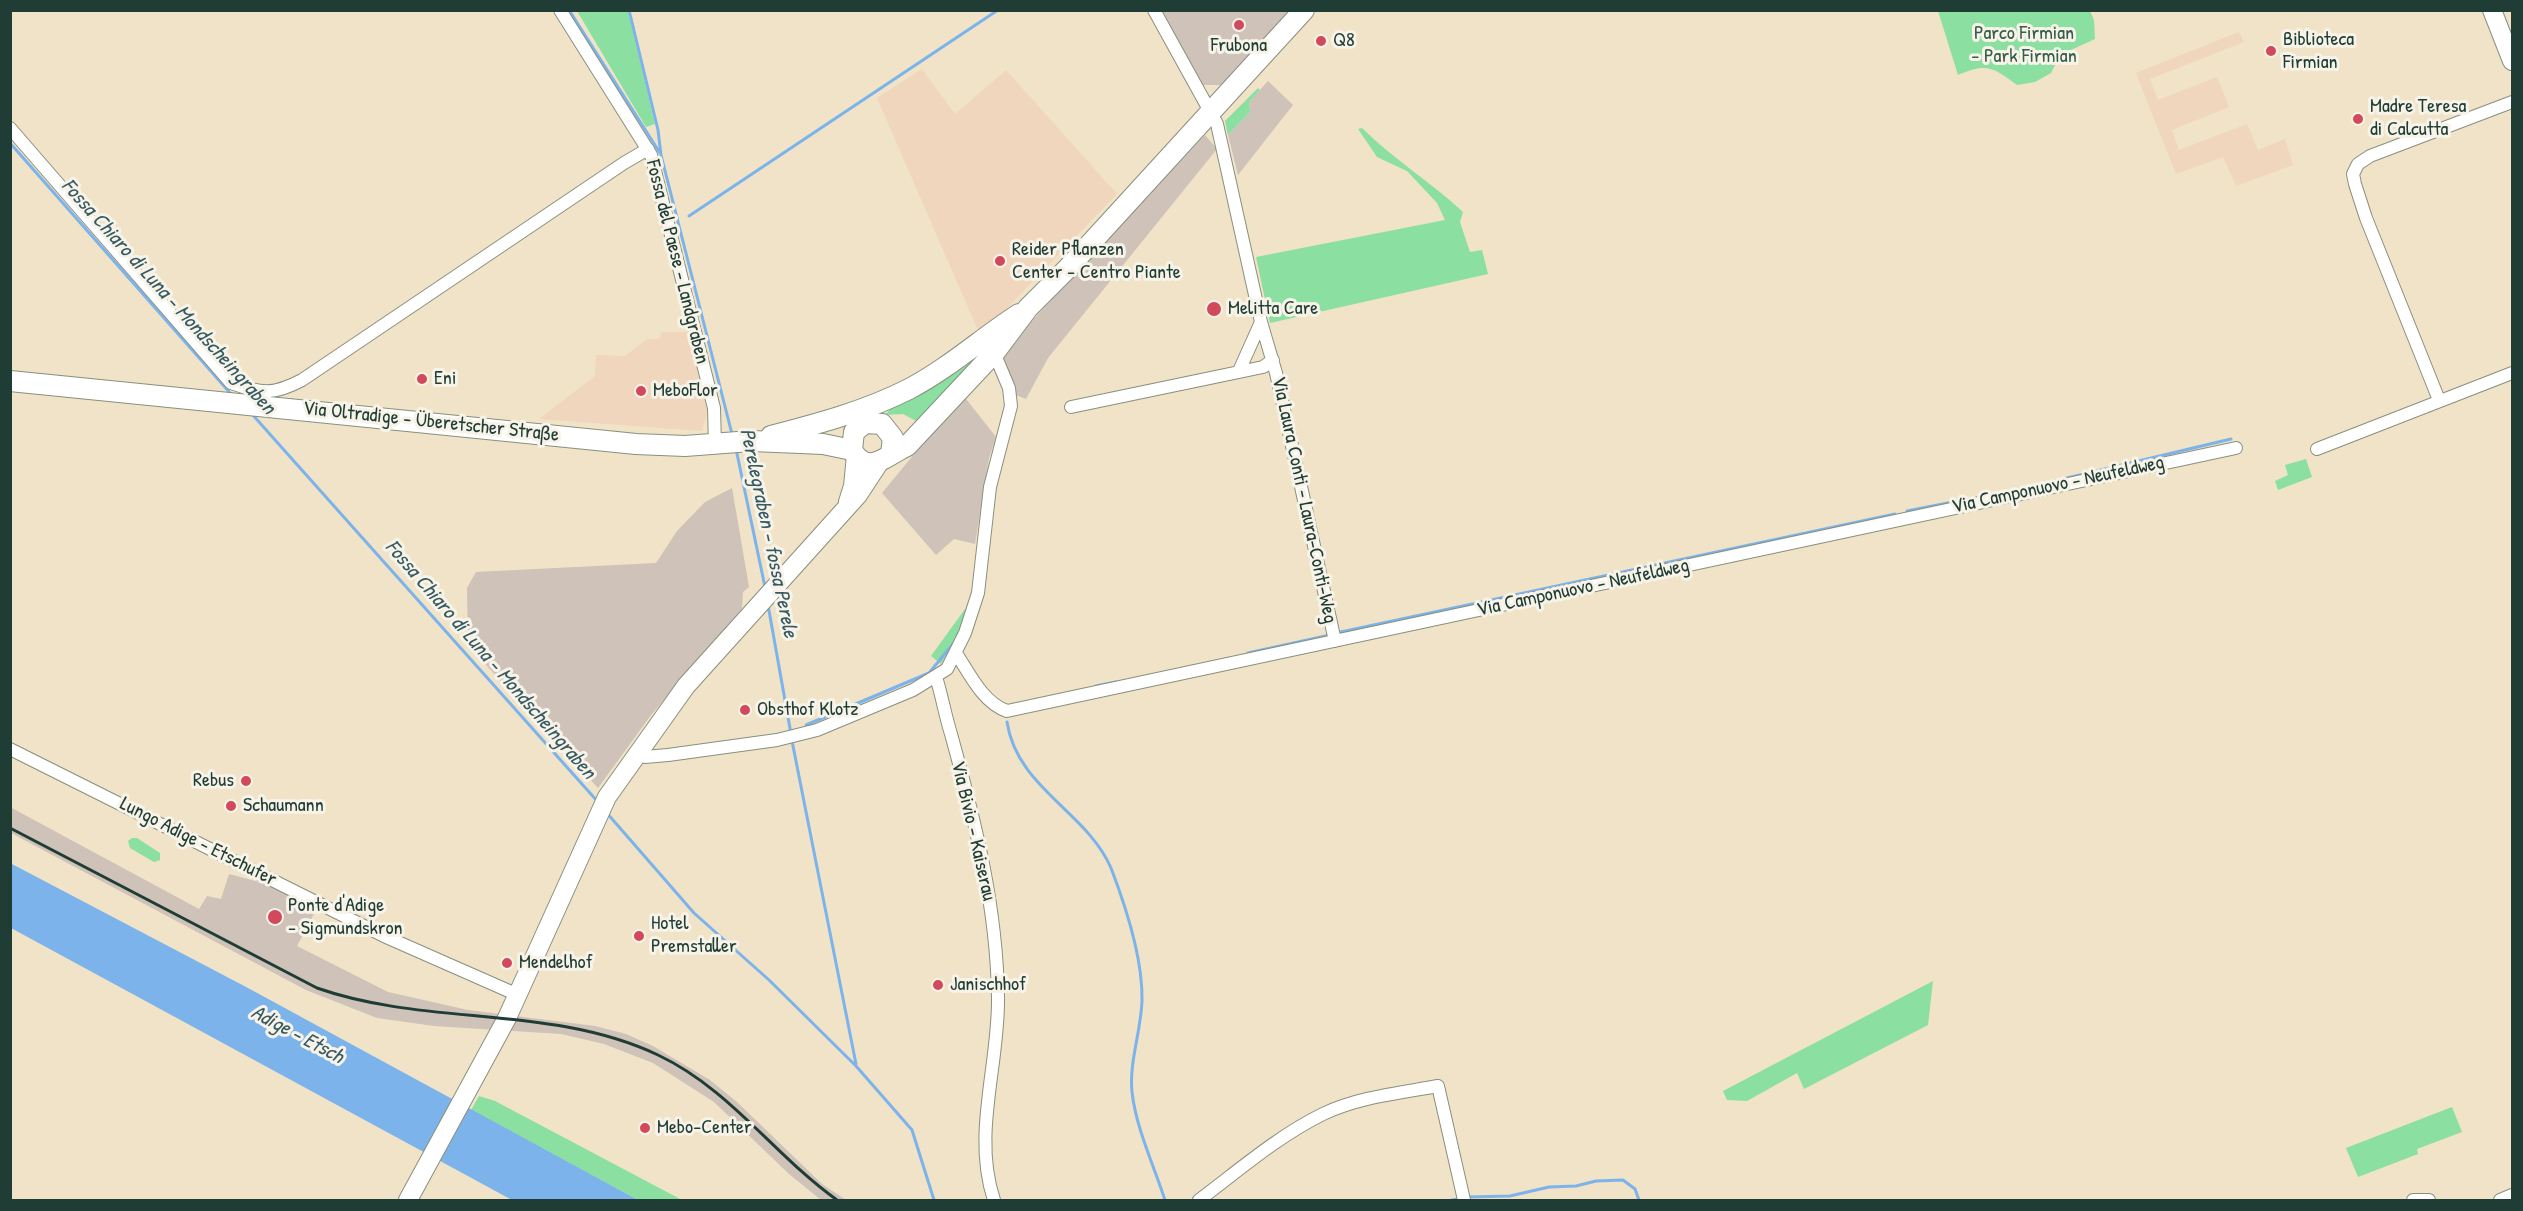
<!DOCTYPE html>
<meta charset="utf-8">
<style>
body{margin:0}
#map{position:relative;width:2523px;height:1211px;overflow:hidden;background:#f0e3c7;font-family:"Patrick Hand",sans-serif}
canvas{display:block}
.frame{position:absolute;inset:0;border:12px solid #1f3d34;pointer-events:none}
</style>
<div id="map">
<canvas width="2523" height="1211"></canvas>
<div class="frame"></div>
</div>
<script>
const c = document.querySelector('canvas').getContext('2d');
c.lineJoin = 'round';
function paint(path, color) { c.fillStyle = color; c.fill(path, 'evenodd'); }
function stroke(path, color, width, dash) { c.strokeStyle = color; c.lineWidth = width; c.lineCap = dash ? 'butt' : 'round'; c.setLineDash(dash || []); c.stroke(path); }
function drawText(font, color, halo, rows, align = 'center') {
  c.font = font + ' "Patrick Hand",sans-serif'; c.lineWidth = 6; c.setLineDash([]); c.textBaseline = 'middle'; c.strokeStyle = halo; c.fillStyle = color; for (const [text, x, y, turn = 0] of rows) {
    c.save(); c.translate(x, y); c.rotate((+turn || 0) * Math.PI / 180); c.textAlign = isNaN(turn) ? turn : align; if (halo) c.strokeText(text, 0, 0); c.fillText(text, 0, 0); c.restore();
  }
}
const built = new Path2D(`
 M2239 32 2244 42 2150 79 2158 100 2217 77 2229 107 2172 130 2179 150 2247 124 2258 150 2285 139 2293 165 2236 186 2223 157 2176 174 2136 73Z
 M922 69 955 114 1006 70 1117 194 982 334 977 328 877 98Z
 M662 332H691L709 405 702 431 539 419 595 376 596 355 625 356 647 339H659Z`);
const industrial = new Path2D(`
 M1160 11H1290L1221 85H1202Z
 M1268 81 1293 105 1238 175 1228 135 1250 112 1249 102Z
 M1205 135 1217 149 1048 358 1026 399 1016 395 1002 362V353Z
 M963 395 996 437 989 458 975 544 954 539 936 555 882 493Z
 M732 488 749 587 743 592 742 609 651 715 598 788 468 645 467 588 476 572 656 563 677 531 705 502Z
 M10 807 199 909 207 896 221 899 229 874 274 886 316 910 297 946 388 992 468 1010 595 1026 626 1034 653 1046 710 1080 737 1102 822 1184 846 1200H821L789 1174 714 1102 653 1063 604 1044 561 1034 434 1026 377 1018 306 990 11 833Z`);
const green = new Path2D(`
 M577 11H628L655 124 646 127Z
 M1938 11H2090L2094 20 2095 39 2060 55 2051 73 2035 82 2017 85C1994 68 1987 62 1958 75Z
 M1258 88 1260 90 1249 102 1250 112 1228 135 1225 121Z
 M1362 128C1393 159 1431 182 1463 212L1460 222 1470 252 1482 250 1488 274 1270 323 1256 257 1445 220 1437 203 1407 171 1377 157 1358 129Z
 M968 361 972 365 918 422 903 414 885 415 891 408Z
 M2306 459 2312 477 2278 490 2275 481 2288 475 2285 465Z
 M965 609 970 614 941 664 931 656Z
 M132 838H137L160 853V860L154 862 130 848 128 841Z
 M1933 981 1928 1025 1804 1089 1797 1073 1747 1101 1727 1100 1723 1091Z
 M479 1096 495 1101 682 1200H638L471 1110Z
 M2452 1107 2462 1132 2417 1149 2418 1154 2358 1177 2346 1148Z`);
const water = new Path2D(`
 M10 863 248 988 638 1200H512L11 928Z`);
const stream = new Path2D(`
 M569 10 660 153
 M629 10 658 130 661 155 732 434
 M10 143 231 394
 M689 216 998 10
 M251 413 598 802
 M736 449 765 587
 M2063 479 2231 439
 M1907 511 1963 500
 M768 605 791 734
 M1336 633 1895 514
 M1248 653 1330 635
 M1096 686 1116 682
 M1007 722C1017 788 1087 812 1111 868 1126 907 1143 960 1142 1001 1141 1031 1129 1062 1132 1092 1136 1128 1154 1166 1165 1200
 M806 725 929 673 953 644
 M792 741 856 1064
 M606 812 694 913 769 980 856 1066 912 1130 934 1200
 M1468 1197 1510 1196 1549 1187 1576 1186 1596 1181 1623 1180 1635 1189 1639 1200
 M1452 1200 1458 1199`);
const minor = new Path2D(`
 M560 10 651 155 714 408 715 445
 M1154 10 1217 124 1261 322 1276 373 1335 641
 M10 128 231 383C262 394 274 395 302 380L624 163 648 149
 M1239 371 1261 322
 M2439 400 2366 218 2355 184 2353 174 2358 164 2370 156 2512 102
 M1071 407 1263 367 1273 360
 M2317 449 2512 373
 M956 653C969 673 983 703 1007 711L2236 448
 M936 677C942 696 945 715 951 734 975 821 997 907 998 998 999 1065 972 1135 994 1200
 M10 749 384 936 518 995
 M637 753 645 757 668 755 777 740 817 730 913 690 947 669 965 633 978 593 990 487 1011 406 1009 388 998 362
 M1199 1200C1238 1171 1278 1136 1323 1114 1358 1097 1400 1093 1438 1086L1464 1200
 M2413 1200H2429
 M2500 1200 2512 1195`);
const secondary = new Path2D(`
 M2492 10 2512 61
 M848 502 853 486 856 456
 M408 1200 507 1018 607 797 686 686 858 495 879 463`);
const primary = new Path2D(`
 M10 381 636 444 685 446 751 441 801 443 823 444 852 450
 M771 436C817 424 866 411 909 389 949 368 982 338 1019 314
 M891 453 893 438 882 424 865 423 854 432 852 450C868 478 888 454 907 446L995 352 1028 308 1068 268 1304 10`);
const rail = new Path2D(`
 M10 828 317 988C428 1027 550 1004 658 1055 730 1089 774 1155 837 1200`);
const markers = [
 [1239,25,6,"#d1495b"],
 [1321,41,6,"#d1495b"],
 [2271,51,6,"#d1495b"],
 [2358,119,6,"#d1495b"],
 [1000,261,6,"#d1495b"],
 [1214,309,8,"#d1495b"],
 [422,379,6,"#d1495b"],
 [641,391,6,"#d1495b"],
 [745,710,6,"#d1495b"],
 [246,781,6,"#d1495b"],
 [231,806,6,"#d1495b"],
 [275,917,8,"#d1495b"],
 [639,936,6,"#d1495b"],
 [507,963,6,"#d1495b"],
 [938,985,6,"#d1495b"],
 [645,1128,6,"#d1495b"]
];
const parkNames = [
 ["Parco Firmian",2024,34],
 ["- Park Firmian",2024,57]
];
const poiNames = [
 ["Biblioteca",2283,40],
 ["Firmian",2283,63],
 ["Q8",1333,41],
 ["Frubona",1239,46,"center"],
 ["Madre Teresa",2370,107],
 ["di Calcutta",2370,130],
 ["Reider Pflanzen",1012,250],
 ["Center - Centro Piante",1012,273],
 ["Melitta Care",1228,309],
 ["Eni",434,379],
 ["MeboFlor",653,391],
 ["Obsthof Klotz",757,710],
 ["Rebus",234,781,"right"],
 ["Schaumann",243,806],
 ["Ponte d'Adige",288,906],
 ["- Sigmundskron",288,929],
 ["Hotel",651,924],
 ["Premstaller",651,947],
 ["Mendelhof",519,963],
 ["Janischhof",950,985],
 ["Mebo-Center",657,1128]
];
const streetNames = [
 ["Fossa del Paese - Landgraben",677,262,76],
 ["Via Oltradige - Überetscher Straße",431,422,6],
 ["Via Camponuovo - Neufeldweg",2058,485,-12],
 ["Via Laura Conti - Laura-Conti-Weg",1304,500,78],
 ["Via Camponuovo - Neufeldweg",1583,588,-12],
 ["Via Bivio - Kaiserau",973,831,77],
 ["Lungo Adige - Etschufer",198,842,27]
];
const waterNames = [
 ["Fossa Chiaro di Luna - Mondscheingraben",168,297,48],
 ["Perelegraben - fossa Perele",768,533,78],
 ["Fossa Chiaro di Luna - Mondscheingraben",490,660,49],
 ["Adige - Etsch",297,1035,28]
];
paint(built, '#f0d6bc');
paint(industrial, '#cec2b9');
paint(green, '#8bdfa1');
paint(water, '#7cb3eb');
stroke(stream, '#7cb3eb', 3);
stroke(minor, '#88907e', 14);
stroke(secondary, '#88907e', 20);
stroke(primary, '#88907e', 22);
stroke(minor, '#fff', 12);
stroke(secondary, '#fff', 18);
stroke(primary, '#fff', 20);
stroke(rail, '#1f3d34', 3);
for (const [x, y, r, color] of markers) { const dot = new Path2D(); dot.arc(x, y, r, 0, 2 * Math.PI); c.fillStyle = color; c.fill(dot); stroke(dot, '#f7f3e8', 2); }
drawText('20px', '#355d4a', '#f7f3e8', parkNames);
drawText('20px', '#1f3d34', '#f7f3e8', poiNames, 'left');
drawText('20px', '#1f3d34', '#f7f3e8', streetNames);
drawText('italic 21px', '#365a62', '#f7f3e8', waterNames);
</script>
